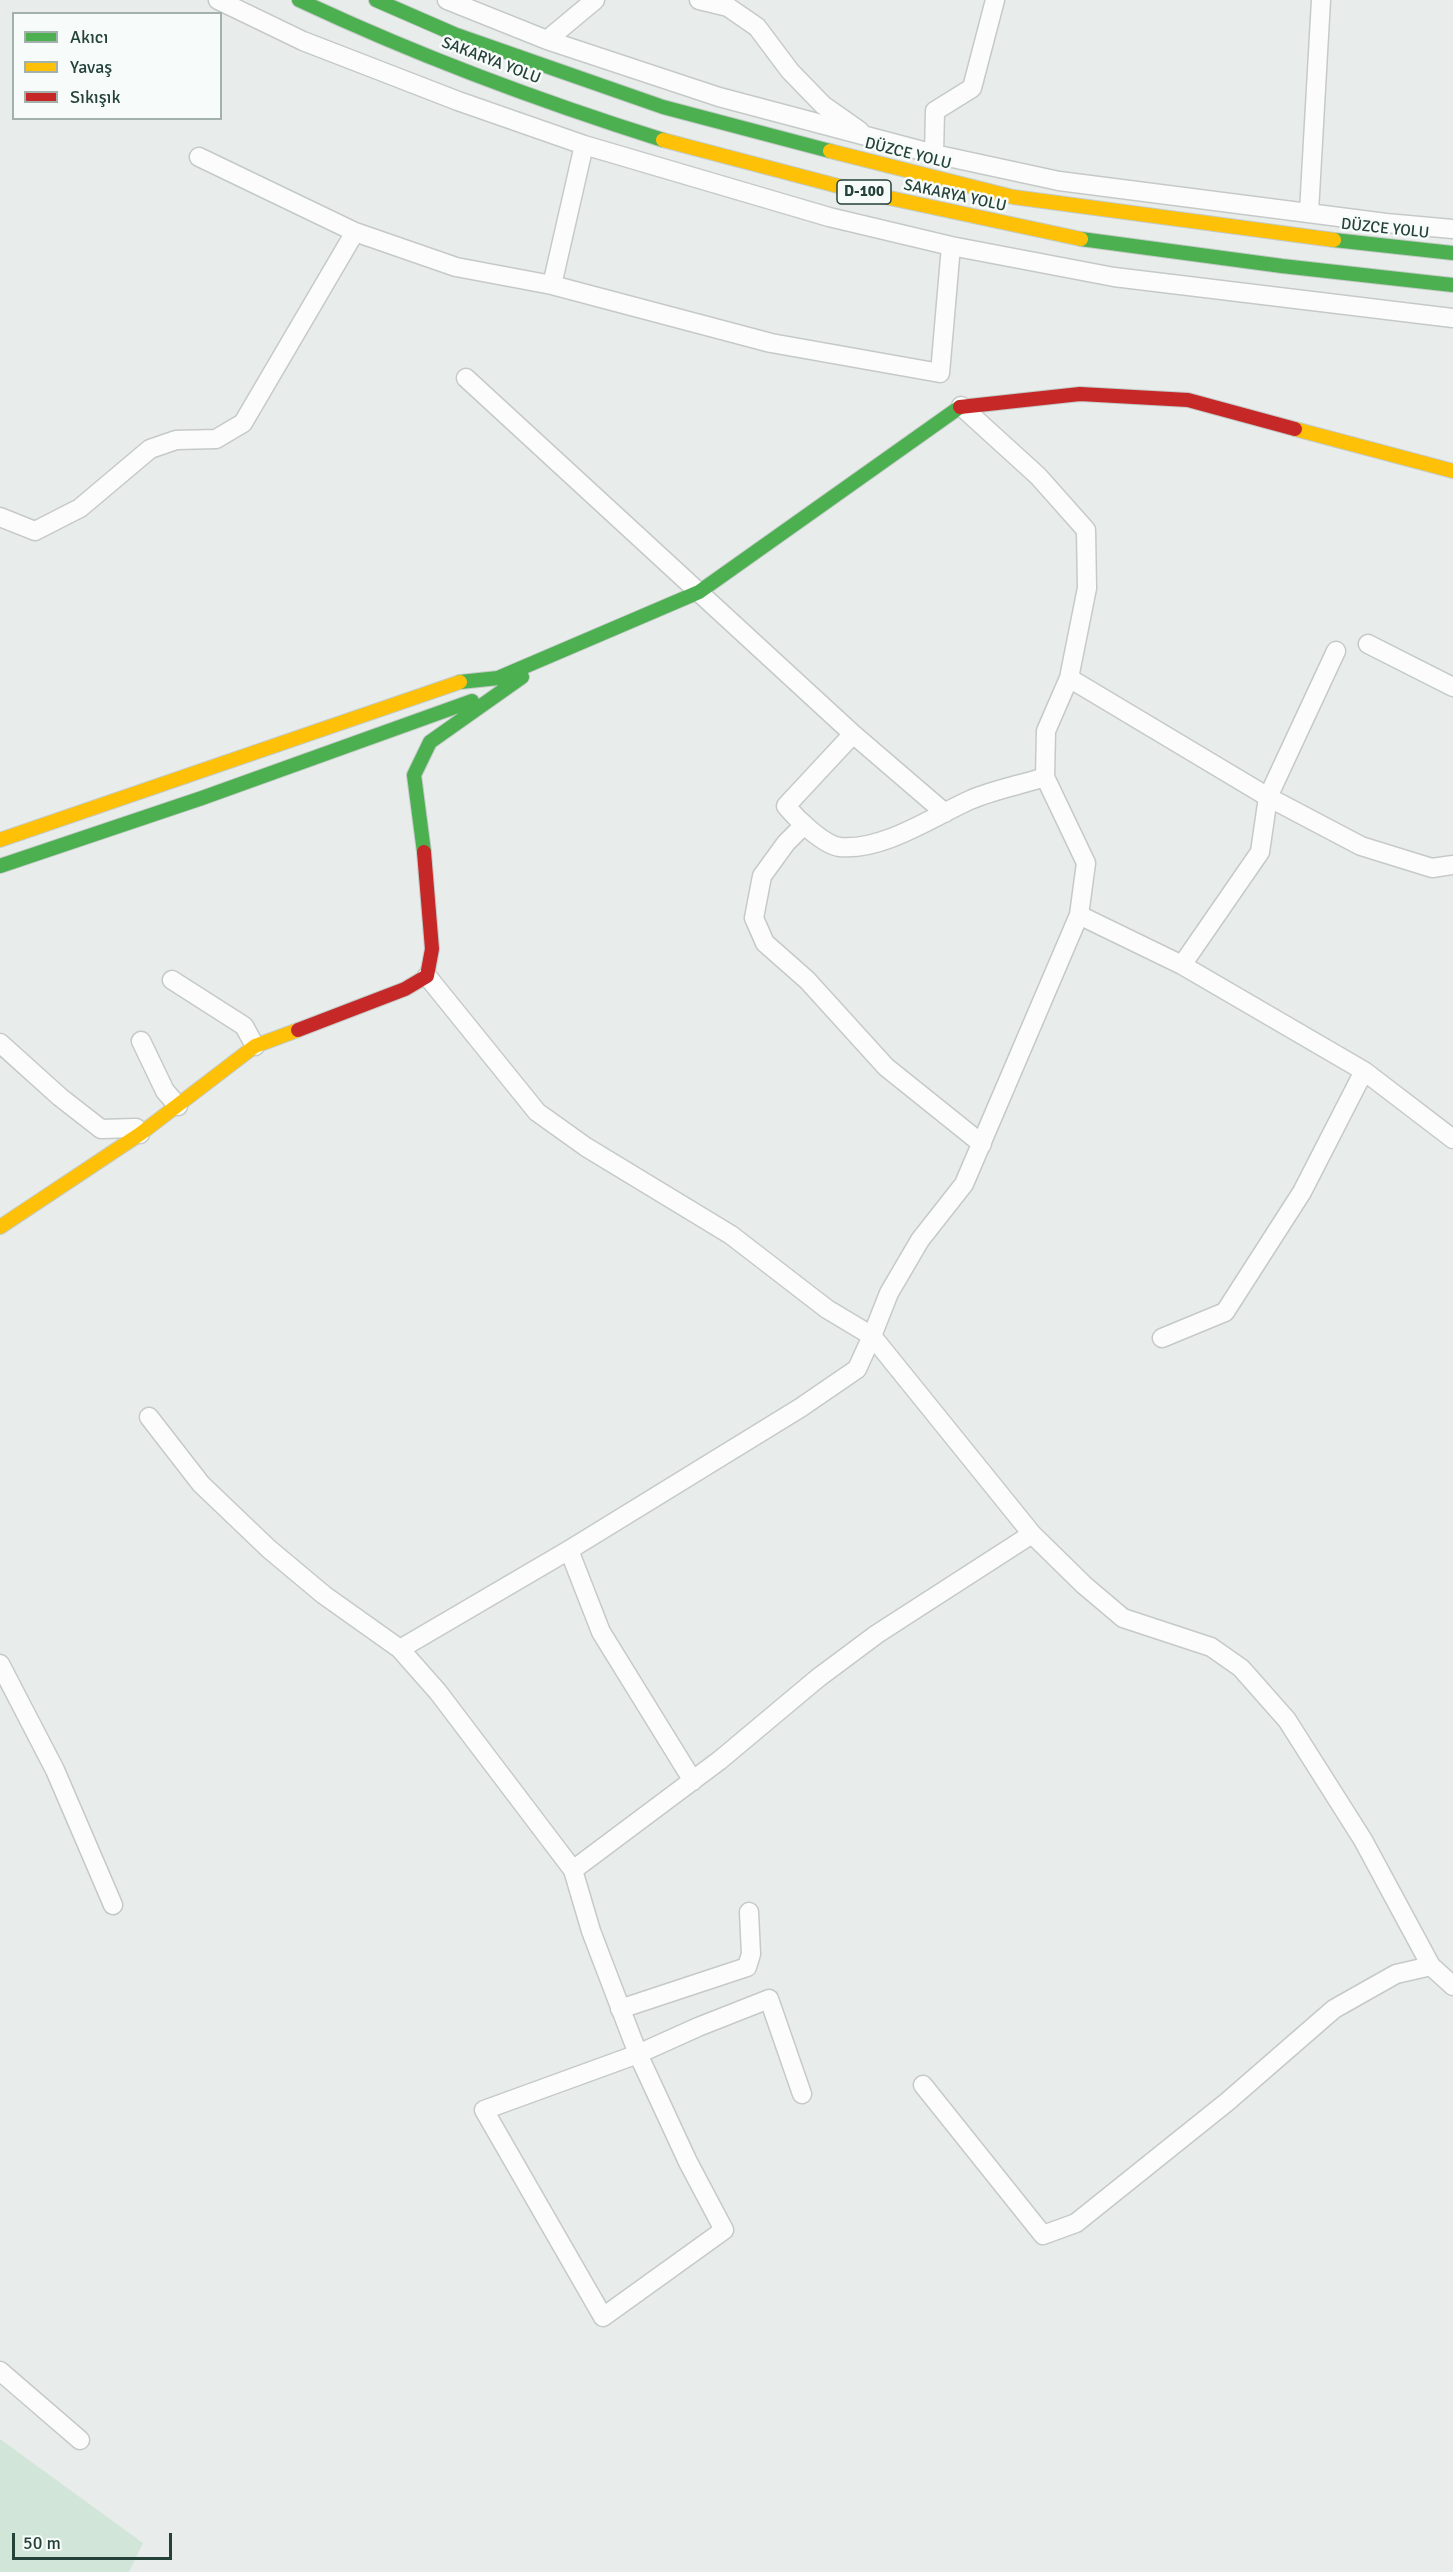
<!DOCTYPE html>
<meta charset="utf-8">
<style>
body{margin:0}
#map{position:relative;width:1453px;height:2572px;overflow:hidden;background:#e8edeb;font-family:Signika,sans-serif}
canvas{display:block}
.legend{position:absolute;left:12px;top:12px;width:210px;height:108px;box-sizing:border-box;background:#f7fbf9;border:2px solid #a3b1ad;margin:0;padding:8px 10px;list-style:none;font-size:18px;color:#24423a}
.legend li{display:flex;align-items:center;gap:12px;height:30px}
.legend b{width:30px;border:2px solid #a3b1ad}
.scale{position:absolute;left:12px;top:2533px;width:160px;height:27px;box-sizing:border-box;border:3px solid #24423a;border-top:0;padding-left:8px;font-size:18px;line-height:21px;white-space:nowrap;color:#24423a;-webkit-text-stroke:4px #f7fbf9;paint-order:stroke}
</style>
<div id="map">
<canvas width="1453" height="2572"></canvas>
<ul class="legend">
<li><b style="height:8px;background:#4caf50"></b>Akıcı</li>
<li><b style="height:8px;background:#ffc107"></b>Yavaş</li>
<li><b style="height:8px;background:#c62828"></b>Sıkışık</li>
</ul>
<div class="scale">50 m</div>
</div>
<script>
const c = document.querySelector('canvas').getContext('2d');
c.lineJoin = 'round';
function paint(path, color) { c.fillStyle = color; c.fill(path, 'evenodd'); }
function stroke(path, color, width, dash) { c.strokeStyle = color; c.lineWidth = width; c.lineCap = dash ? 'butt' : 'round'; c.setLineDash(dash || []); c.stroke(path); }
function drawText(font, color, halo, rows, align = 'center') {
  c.font = font + ' Signika,sans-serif'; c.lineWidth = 5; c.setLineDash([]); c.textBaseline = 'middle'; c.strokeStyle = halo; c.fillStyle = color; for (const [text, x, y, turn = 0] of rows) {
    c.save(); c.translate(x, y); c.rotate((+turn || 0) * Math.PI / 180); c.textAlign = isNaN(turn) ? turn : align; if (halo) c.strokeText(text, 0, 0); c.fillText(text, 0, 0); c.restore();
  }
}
const green = new Path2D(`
 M0 2439 143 2543 129 2572H0Z`);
const street = new Path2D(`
 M218 0 303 41 458 101 584 145 829 217 951 246 1114 277 1453 318
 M447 0 547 40 719 97 934 154 1059 181 1386 223 1453 229
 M699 0 728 7 757 27 790 71 823 105 860 131
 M547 40 595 0
 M934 154 935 111 972 88 995 0
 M199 157 355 232 456 267 552 285 771 343 940 373 951 246
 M1309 212 1321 0
 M552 285 584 145
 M466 378 853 734 786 806C796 818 823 845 840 847 883 851 932 817 970 800 993 790 1020 785 1045 777
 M961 406 1038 476 1086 530 1087 588 1069 678 1046 731 1045 777 1086 863 1079 915 964 1184 920 1240 889 1293 872 1336 1032 1534 1084 1585 1123 1618 1211 1647 1241 1668 1287 1720 1363 1840 1431 1966 1453 1986
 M0 517 35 531 80 508 150 449 176 440 216 439 243 423 355 232
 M1368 644 1453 687
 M1069 678 1268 797 1361 846 1432 868 1453 865
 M853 734 945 813
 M803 826 786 843 762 876 754 918 765 943 807 980 886 1067 982 1144
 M1079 915 1182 965 1364 1071
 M1182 965 1260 852 1268 797 1336 651
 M172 980 244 1026 255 1046
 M141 1041 165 1091 178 1106
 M0 1043 60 1097 101 1129 136 1128 140 1134
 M1162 1338 1225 1312 1302 1192 1364 1071 1453 1139
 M149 1417 201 1484 269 1549 324 1595 400 1649 569 1550 800 1408 857 1369 872 1336 827 1309 731 1235 586 1147 537 1112 427 976
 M569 1550 601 1632 693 1781
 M400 1649 438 1692 573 1870 591 1931 638 2054 688 2162 724 2230 603 2317 484 2110 638 2054 698 2027 769 1999 802 2094
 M0 1664 55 1770 113 1905
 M573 1870 720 1760 818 1678 877 1634 1032 1534
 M620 2009 747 1967 751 1954 749 1912
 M923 2085 1043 2235 1076 2223 1227 2102 1334 2009 1396 1974 1431 1966
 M0 2371 80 2440`);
const fast = new Path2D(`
 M299 0C416 55 539 101 663 140
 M376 0 454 34 663 107 830 151
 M1081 239 1282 266 1453 285
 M1334 240 1453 253
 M460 682 498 678 699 592 960 407
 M424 852 414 775 430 742 522 677
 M0 866 202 798 472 701`);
const slow = new Path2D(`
 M663 140 857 191 1081 239
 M830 151 1013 197 1334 240
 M1295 429 1453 471
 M0 840 460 682
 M0 1227 140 1134 255 1046 298 1030`);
const jam = new Path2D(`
 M960 407 1080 394 1188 400 1295 429
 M298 1030 405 989 427 976 432 949 424 852`);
const shields = [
 [864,192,54]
];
const shieldNames = [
 ["D-100",864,192]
];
const streetNames = [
 ["SAKARYA YOLU",491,61,21],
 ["DÜZCE YOLU",908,154,14],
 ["SAKARYA YOLU",955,196,12],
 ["DÜZCE YOLU",1385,229,6]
];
paint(green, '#d1e6d8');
stroke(street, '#c5cac8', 21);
stroke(fast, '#c3cbc8', 16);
stroke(slow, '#c3cbc8', 16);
stroke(jam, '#c3cbc8', 16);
stroke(street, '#fcfcfc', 18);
stroke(fast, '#4caf50', 14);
stroke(slow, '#ffc107', 14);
stroke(jam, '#c62828', 14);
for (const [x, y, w] of shields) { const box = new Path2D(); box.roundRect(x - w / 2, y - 12, w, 24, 4.5); c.fillStyle = '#f7fbf9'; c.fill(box); stroke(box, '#24423a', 1.5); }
drawText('bold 15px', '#24423a', null, shieldNames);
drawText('16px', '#24423a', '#f7fbf9', streetNames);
</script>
